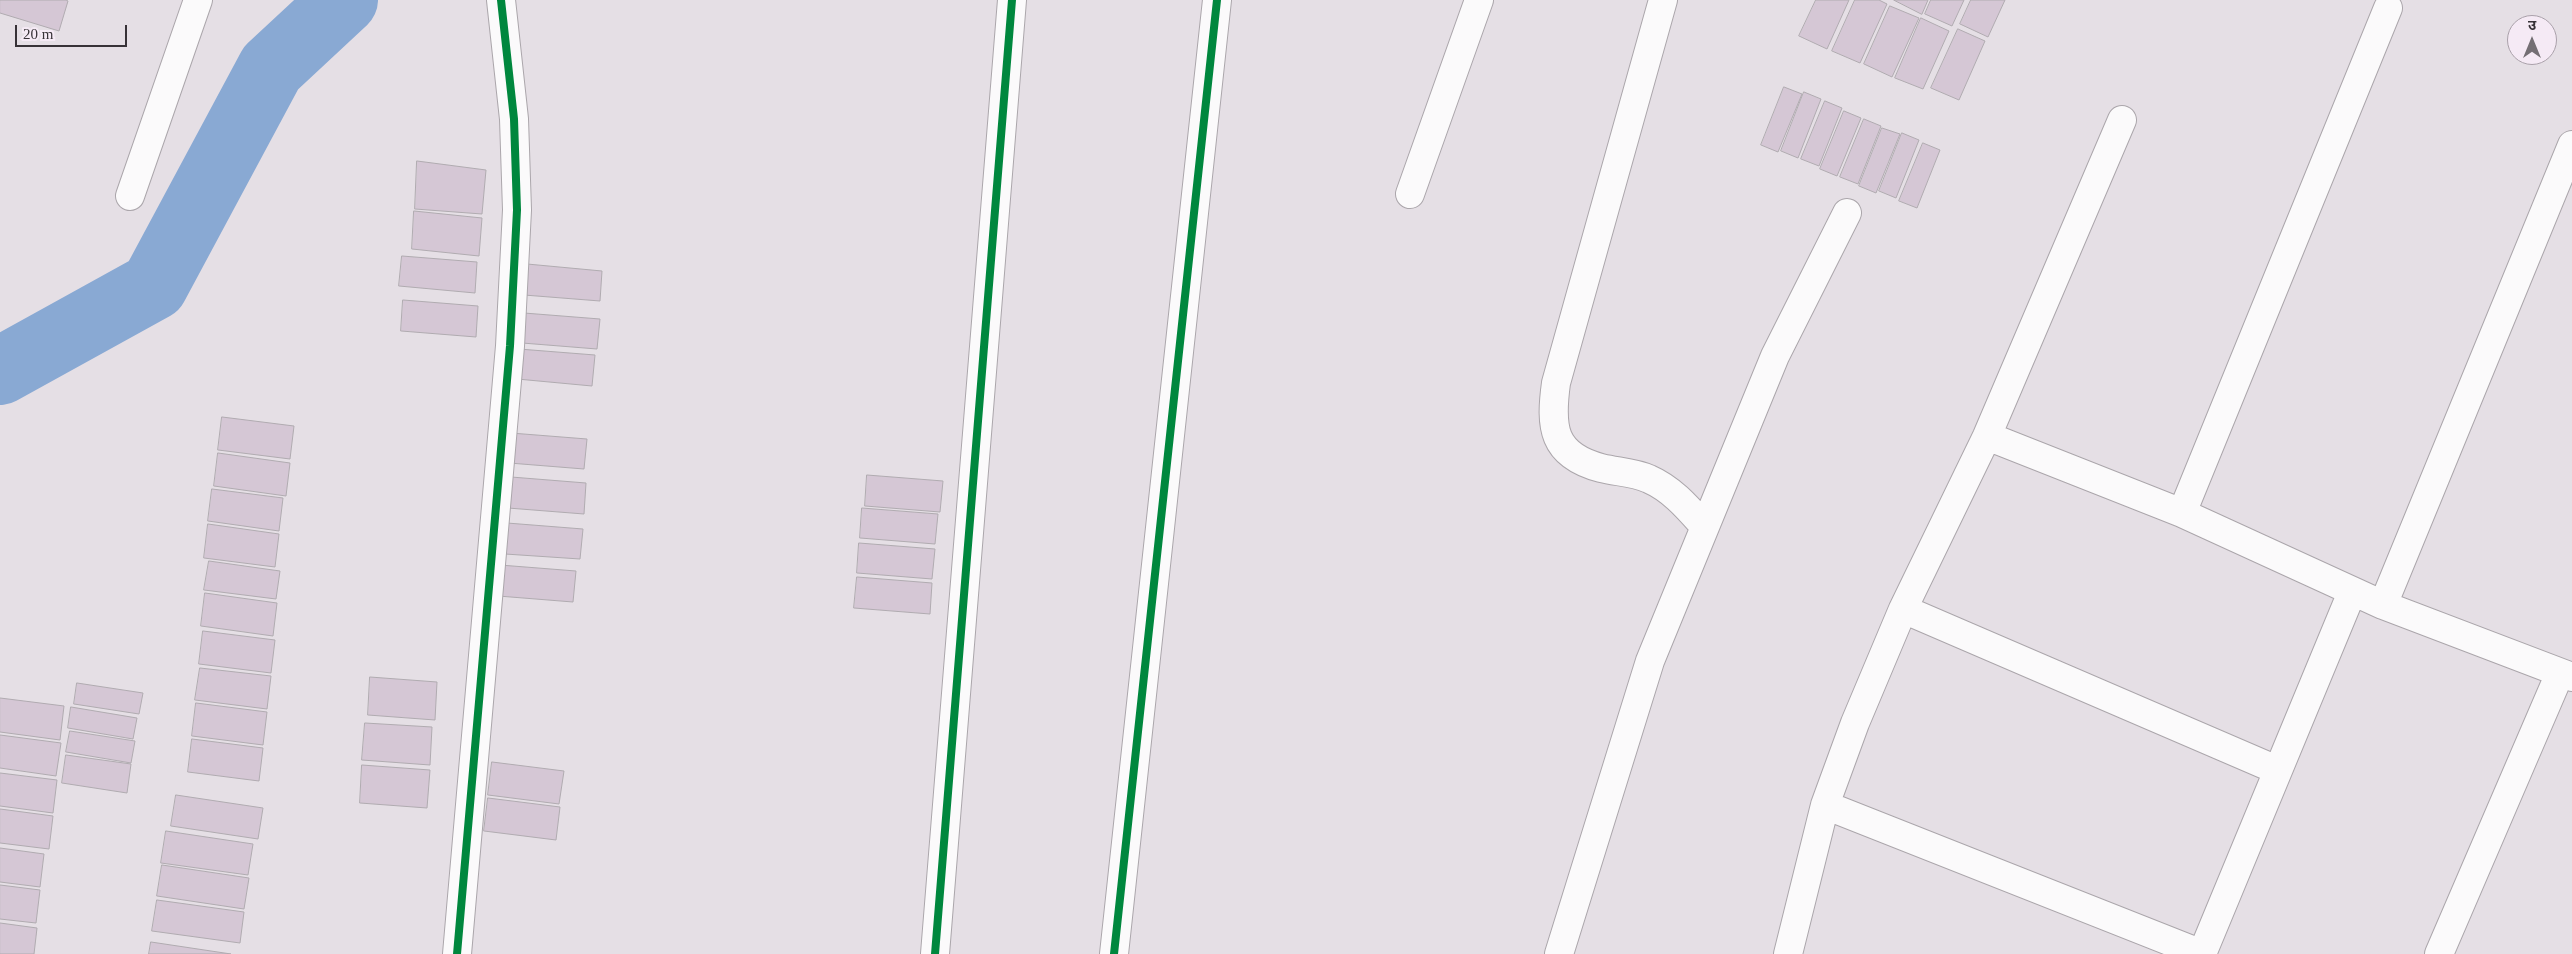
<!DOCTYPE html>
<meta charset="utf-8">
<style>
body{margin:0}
#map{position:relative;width:2572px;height:954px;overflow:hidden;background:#e5dfe5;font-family:"Times New Roman","Noto Sans Devanagari",serif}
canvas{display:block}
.north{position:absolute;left:2507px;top:15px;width:50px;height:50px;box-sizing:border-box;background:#f5eaf5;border:1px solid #a9a0a9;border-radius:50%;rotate:0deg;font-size:14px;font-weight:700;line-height:20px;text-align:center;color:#373237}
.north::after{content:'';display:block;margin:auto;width:18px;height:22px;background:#746f74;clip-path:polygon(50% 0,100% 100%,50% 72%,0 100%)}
.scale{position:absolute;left:15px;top:25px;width:112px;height:22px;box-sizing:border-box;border:2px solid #373237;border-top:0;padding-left:6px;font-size:15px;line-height:18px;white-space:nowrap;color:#373237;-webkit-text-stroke:4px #f5eaf5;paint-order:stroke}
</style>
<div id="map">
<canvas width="2572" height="954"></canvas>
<div class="north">उ</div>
<div class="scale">20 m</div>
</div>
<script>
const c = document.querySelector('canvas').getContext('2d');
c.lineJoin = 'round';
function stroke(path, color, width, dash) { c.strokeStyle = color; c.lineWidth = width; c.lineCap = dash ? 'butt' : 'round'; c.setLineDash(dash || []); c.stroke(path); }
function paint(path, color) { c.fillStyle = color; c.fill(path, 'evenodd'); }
const river = new Path2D(`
 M0 371 154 286 271 68 344 0`);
const building = new Path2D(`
 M0 0H66L68 1 59 31 0 13Z
 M1816 0H1849L1827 49 1799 36Z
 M1855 0H1879L1887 4 1860 63 1832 51Z
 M1894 0H1928L1922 14Z
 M1931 0H1964L1952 26 1925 14Z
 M1971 0H2005L1988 37 1960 24Z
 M1890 6 1919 18 1892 77 1864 64Z
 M1921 18 1949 31 1923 89 1895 78Z
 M1958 29 1985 41 1959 100 1931 88Z
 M1784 87 1802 94 1778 152 1761 145Z
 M1804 92 1821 99 1798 158 1781 151Z
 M1825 101 1842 108 1819 166 1801 159Z
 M1844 111 1861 118 1837 176 1820 169Z
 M1864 119 1881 126 1858 184 1840 177Z
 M1882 128 1900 134 1876 193 1859 186Z
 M1902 133 1919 140 1896 198 1879 191Z
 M1923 143 1940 150 1917 208 1899 201Z
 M417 161 486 170 482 214 415 209Z
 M414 211 482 218 479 256 412 249Z
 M402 256 477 262 475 293 399 286Z
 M527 264 602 271 600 301 524 295Z
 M403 300 478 306 476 337 401 331Z
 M524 313 600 319 597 349 522 343Z
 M519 349 595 355 592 386 517 379Z
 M222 417 294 426 290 459 218 450Z
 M511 433 587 439 584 469 509 463Z
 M218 453 290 463 286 496 214 486Z
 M867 475 943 481 940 512 865 506Z
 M511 477 586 483 584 514 508 508Z
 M212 489 283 498 279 531 208 521Z
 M862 508 938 514 935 544 860 538Z
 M507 523 583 529 580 559 505 554Z
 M208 524 279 534 275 567 204 558Z
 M859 543 935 549 932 579 857 573Z
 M209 561 280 571 276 599 204 590Z
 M500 565 576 571 573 602 498 596Z
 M857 577 932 583 930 614 854 608Z
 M205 593 277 603 273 636 201 626Z
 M203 631 275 640 271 673 199 664Z
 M200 668 271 676 267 709 195 700Z
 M370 677 437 682 435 720 368 715Z
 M77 683 143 693 139 714 74 704Z
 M0 698 64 706 60 740 0 732Z
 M196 703 267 712 263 745 192 736Z
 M71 707 137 718 133 739 68 728Z
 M365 723 432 727 430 765 362 760Z
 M70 731 135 741 131 763 66 752Z
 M0 735 61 743 56 776 0 768Z
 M192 739 263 748 259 781 188 772Z
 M66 755 131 764 127 793 62 783Z
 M492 762 564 771 559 804 488 795Z
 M362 765 430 770 427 808 360 803Z
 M0 773 57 780 53 813 0 806Z
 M176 795 263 808 258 839 171 826Z
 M488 798 560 807 556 840 484 831Z
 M0 809 53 816 49 849 0 843Z
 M166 831 253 844 248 875 161 863Z
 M0 848 44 854 40 887 0 882Z
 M162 865 249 878 244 909 157 896Z
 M0 885 40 890 36 923 0 919Z
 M157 900 244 912 240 943 152 931Z
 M0 923 37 928 34 954H0Z
 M151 942 231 954H149Z`);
const minor = new Path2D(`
 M1663 0 1556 383C1550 427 1552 455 1601 468 1617 472 1634 472 1649 479 1672 489 1688 508 1704 526
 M1410 194 1479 0
 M130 196 198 0
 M1987 436 2182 513 2383 605 2572 677
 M2182 513 2388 8
 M2383 605 2572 145
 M1903 609 2277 770
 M1825 805 2202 954
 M457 954 510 346 517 210 514 119 501 0
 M935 954 1012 0
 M1114 954 1217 0
 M1559 954 1650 661 1775 356 1847 213
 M1788 954 1825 805 1855 723 1903 609 1987 436 2122 120
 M2202 954 2352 592
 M2439 954 2560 673`);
const cycleway = new Path2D(`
 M457 954 510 346 517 210 514 119 501 0
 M935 954 1012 0
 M1114 954 1217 0`);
stroke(river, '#89a9d3', 68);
paint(building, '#d5c7d5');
stroke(building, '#b0abb0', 1);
stroke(minor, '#aba6ab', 30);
stroke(minor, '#fbfafb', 28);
stroke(cycleway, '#00873e', 8);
</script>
